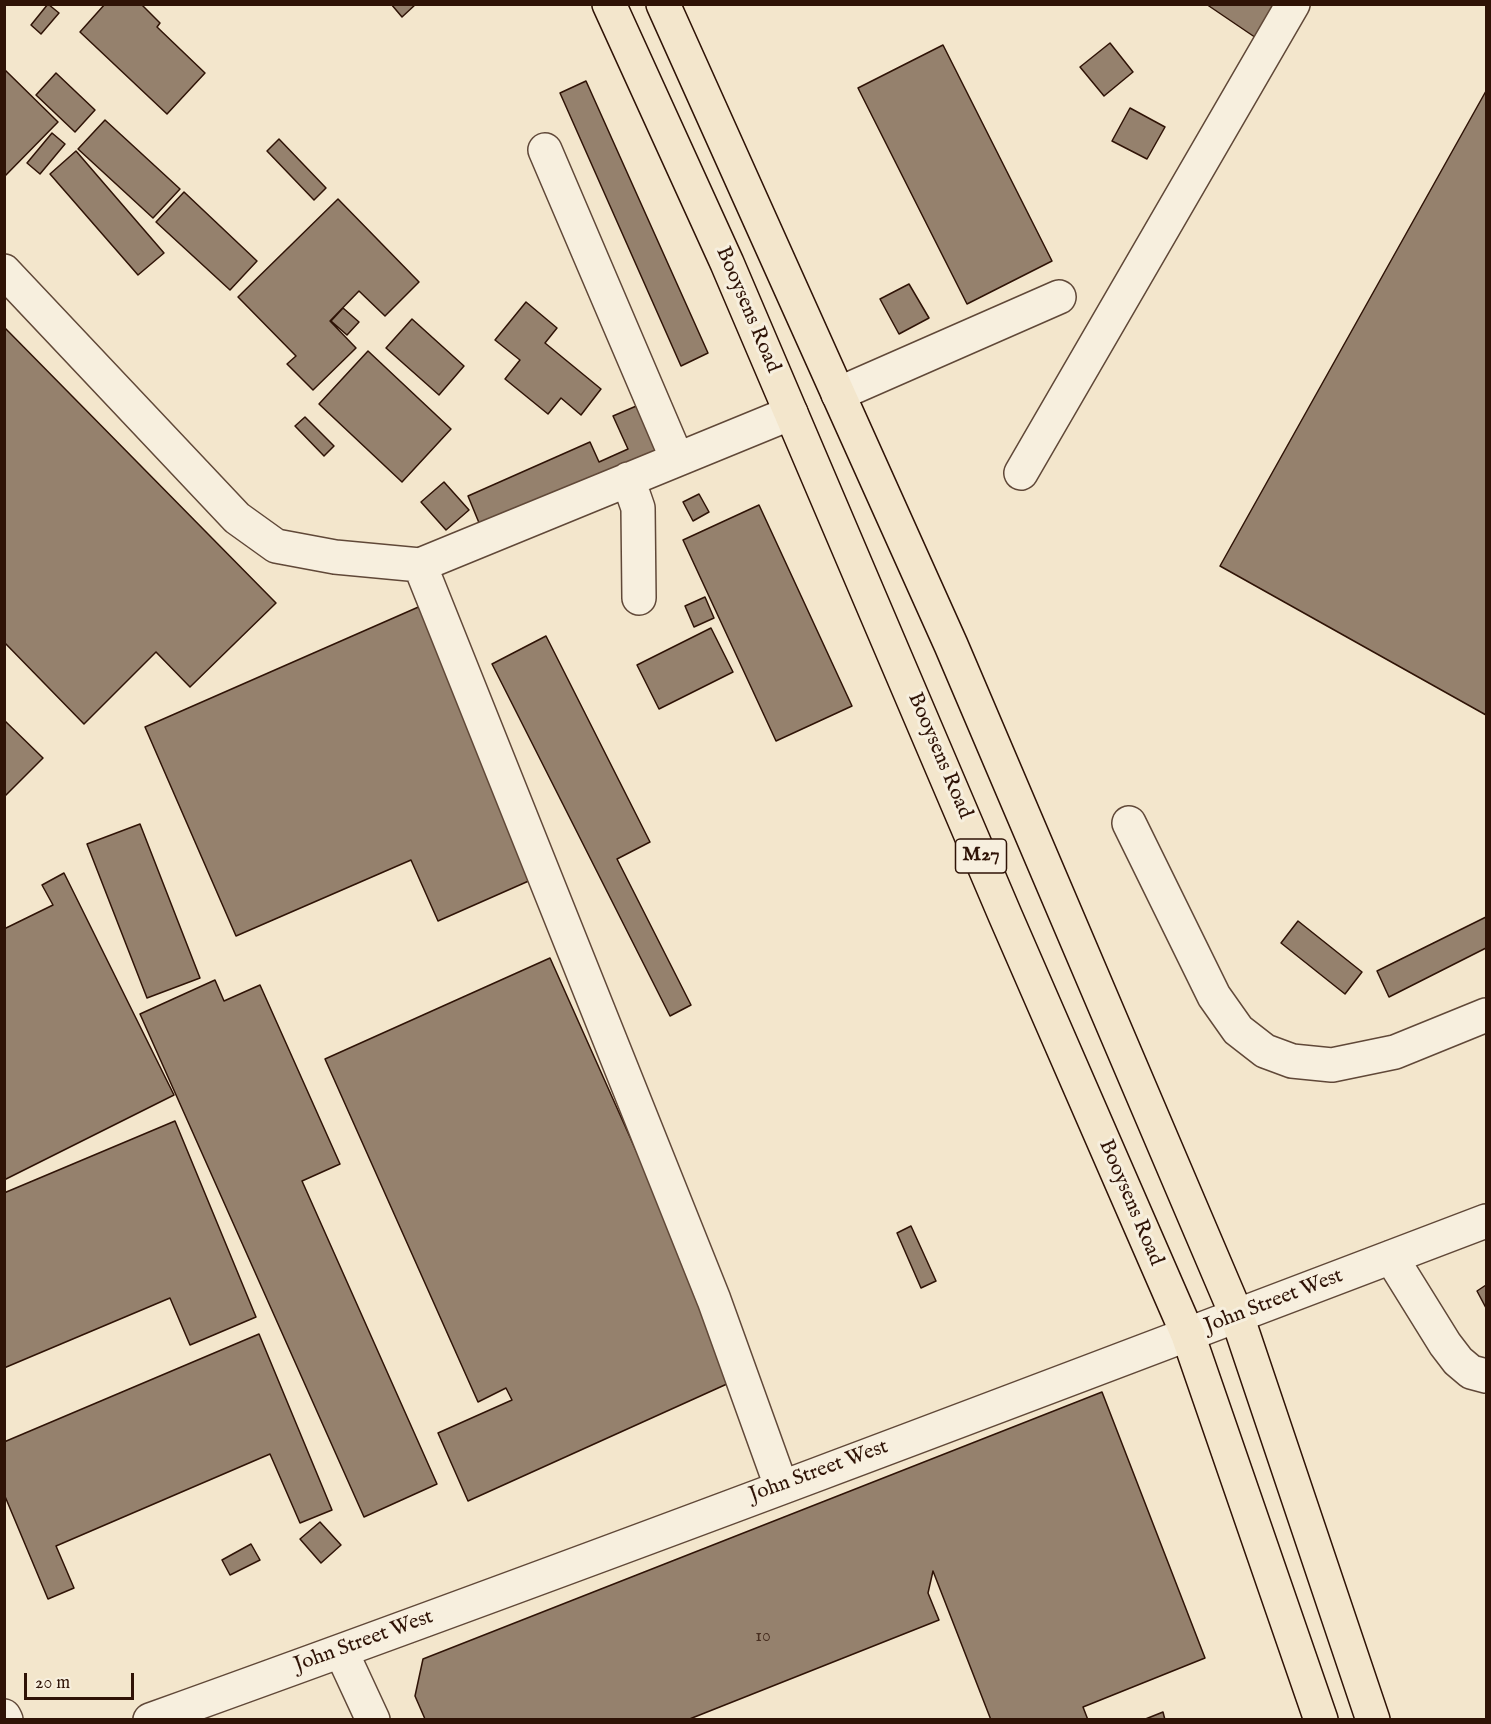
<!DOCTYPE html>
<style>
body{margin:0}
#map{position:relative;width:1491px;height:1724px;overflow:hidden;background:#f3e6cc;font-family:"IM FELL English",serif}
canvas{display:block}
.frame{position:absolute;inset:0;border:6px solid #2f1306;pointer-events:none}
.scale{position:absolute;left:24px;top:1673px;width:110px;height:27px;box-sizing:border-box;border:3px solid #2f1306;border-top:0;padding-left:8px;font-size:18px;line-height:21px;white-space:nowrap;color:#2f1306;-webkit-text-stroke:4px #f7efde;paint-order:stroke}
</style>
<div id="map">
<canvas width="1491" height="1724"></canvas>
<div class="frame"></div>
<div class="scale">20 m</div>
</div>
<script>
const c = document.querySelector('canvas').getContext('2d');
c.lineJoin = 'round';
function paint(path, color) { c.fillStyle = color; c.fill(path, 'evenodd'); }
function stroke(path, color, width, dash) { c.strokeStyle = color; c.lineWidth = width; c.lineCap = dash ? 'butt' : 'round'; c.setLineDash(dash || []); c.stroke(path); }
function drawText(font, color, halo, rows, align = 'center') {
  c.font = font + ' "IM FELL English",serif'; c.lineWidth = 6; c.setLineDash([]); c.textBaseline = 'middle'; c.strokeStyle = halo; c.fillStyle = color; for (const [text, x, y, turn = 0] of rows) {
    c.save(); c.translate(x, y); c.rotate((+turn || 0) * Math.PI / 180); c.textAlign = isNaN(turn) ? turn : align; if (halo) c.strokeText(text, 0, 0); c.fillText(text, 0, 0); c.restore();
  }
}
const building = new Path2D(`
 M48 4 59 13 41 34 31 25Z
 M105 4H141L160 23 157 27 205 73 167 114 80 32Z
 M391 4H416L402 17Z
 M1206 4H1292L1265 44Z
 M1110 43 1133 72 1104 96 1080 67Z
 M943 45 1052 261 967 304 858 88Z
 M4 69 58 122 4 177Z
 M56 73 95 110 75 132 36 95Z
 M586 81 708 353 681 366 560 93Z
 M1486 91V715L1220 566Z
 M1130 108 1165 127 1147 159 1112 141Z
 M105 120 180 189 153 218 78 149Z
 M52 133 65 144 40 174 27 163Z
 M279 139 326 188 314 200 267 151Z
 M76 151 164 253 138 275 50 174Z
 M184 192 257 261 230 290 156 222Z
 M338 199 419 282 385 316 359 291 330 321 356 348 313 390 287 364 296 356 238 297Z
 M909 284 929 318 899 334 880 299Z
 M526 302 557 328 545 343 601 389 581 415 561 398 548 414 505 379 520 360 495 340Z
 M343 308 359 322 347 335 331 321Z
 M412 319 464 366 439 395 386 348Z
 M4 327 276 603 190 687 156 652 84 724 4 642Z
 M368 351 451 429 402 482 319 404Z
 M641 404 664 455 484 535 468 496 590 442 599 462 628 449 613 416Z
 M305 417 334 446 324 456 295 426Z
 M444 482 469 510 446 530 421 502Z
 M699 494 709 512 693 521 683 502Z
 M759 505 852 706 776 741 683 540Z
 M705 597 714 618 694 627 685 606Z
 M423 605 540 876 438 921 411 860 236 936 145 727Z
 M711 628 733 672 659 709 637 665Z
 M546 636 650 842 617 859 691 1005 670 1016 492 664Z
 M4 720 43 758 4 797Z
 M140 824 200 978 147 998 87 844Z
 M64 873 174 1095 4 1180V929L53 905 42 885Z
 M1486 917V948L1389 997 1377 971Z
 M1298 921 1362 972 1345 994 1281 943Z
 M550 958 738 1379 468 1501 438 1433 512 1400 506 1388 478 1402 325 1059Z
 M215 980 224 1001 260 985 340 1164 302 1181 437 1484 364 1517 140 1014Z
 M175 1121 256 1317 190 1345 170 1298 4 1368V1193Z
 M911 1226 936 1281 921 1288 897 1233Z
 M1486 1285V1308L1477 1291Z
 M259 1334 332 1510 300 1523 270 1454 56 1546 74 1588 48 1599 4 1494V1442Z
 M1102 1392 1205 1658 1083 1707 1088 1720H991L933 1571 928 1593 939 1620 687 1720 425 1719 415 1696 423 1659Z
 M320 1522 341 1545 321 1563 300 1539Z
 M251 1544 260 1560 230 1575 222 1560Z
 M1163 1712 1165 1720H1143Z`);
const minor = new Path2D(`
 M545 150 677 459
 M4 271 237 518 276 546 335 557 420 565 791 413
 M838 394 1059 297
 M1021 473 1293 4
 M628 479 638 508 639 598
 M420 565 714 1300 781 1486
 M1129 823 1214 996 1238 1030 1265 1051 1292 1061 1332 1065 1395 1052 1486 1015
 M1391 1257 1445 1344 1458 1361 1471 1372 1486 1376
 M341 1651 373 1720
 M4 1716 6 1720
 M150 1720C598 1559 1042 1390 1486 1221`);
const major = new Path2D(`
 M609 4 727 263 1005 915 1188 1335 1321 1720
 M663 4 951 645 1237 1316 1373 1720`);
const numberNames = [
 ["10",763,1637]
];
const shields = [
 [981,856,51]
];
const shieldNames = [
 ["M27",981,856]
];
const streetNames = [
 ["Booysens Road",747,310,67],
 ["Booysens Road",939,756,67],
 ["Booysens Road",1130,1203,67],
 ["John Street West",1274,1302,-21],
 ["John Street West",819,1472,-20],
 ["John Street West",364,1642,-20]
];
paint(building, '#95816d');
stroke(building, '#2f1306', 1.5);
stroke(minor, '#604838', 36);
stroke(major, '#2f1306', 36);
stroke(minor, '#f7efde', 33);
stroke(major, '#f3e6cc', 33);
drawText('18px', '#482e20', null, numberNames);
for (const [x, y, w] of shields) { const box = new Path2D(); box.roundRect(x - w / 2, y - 17, w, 34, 4.5); c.fillStyle = '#f7efde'; c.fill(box); stroke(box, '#2f1306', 1.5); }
drawText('bold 20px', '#2f1306', null, shieldNames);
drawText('21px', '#2f1306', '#f7efde', streetNames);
</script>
